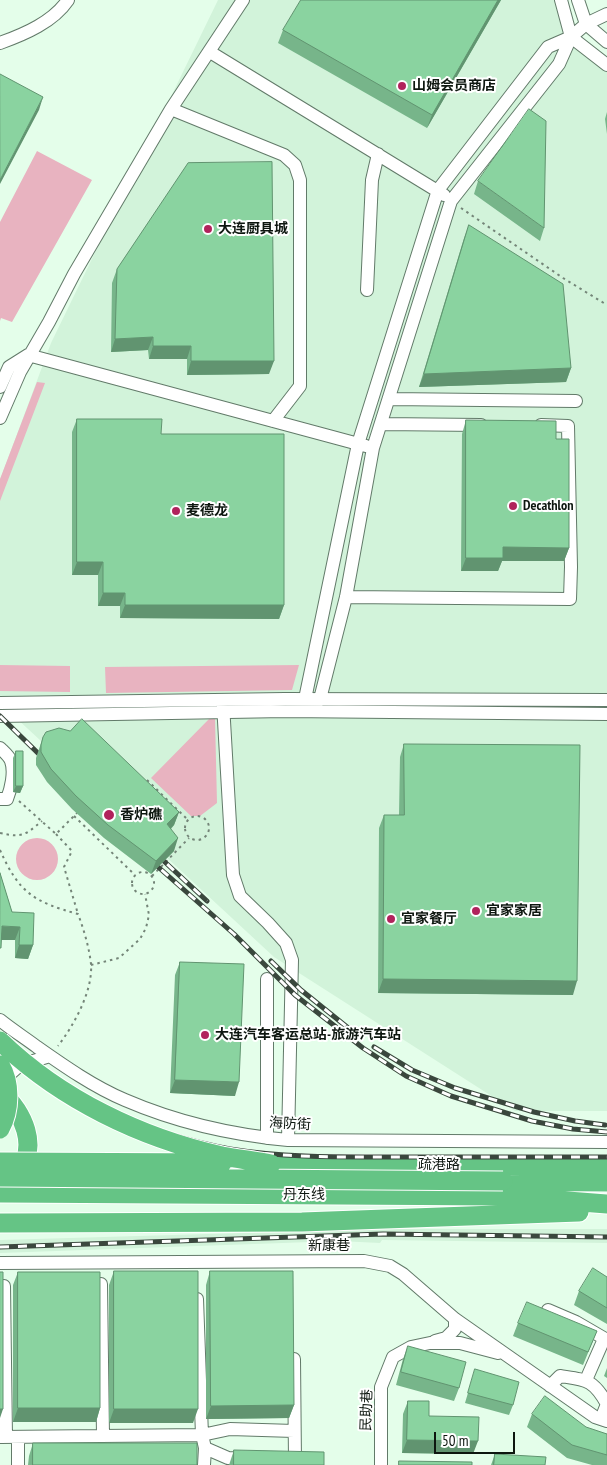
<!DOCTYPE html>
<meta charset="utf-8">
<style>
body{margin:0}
#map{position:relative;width:607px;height:1465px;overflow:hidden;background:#e4feea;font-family:"PT Sans Narrow",sans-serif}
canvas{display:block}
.scale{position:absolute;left:434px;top:1432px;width:81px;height:22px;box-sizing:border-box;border:2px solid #0d160f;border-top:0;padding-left:6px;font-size:15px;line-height:18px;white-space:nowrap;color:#0d160f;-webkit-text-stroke:4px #fff;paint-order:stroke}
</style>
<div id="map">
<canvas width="607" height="1465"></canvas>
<div class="scale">50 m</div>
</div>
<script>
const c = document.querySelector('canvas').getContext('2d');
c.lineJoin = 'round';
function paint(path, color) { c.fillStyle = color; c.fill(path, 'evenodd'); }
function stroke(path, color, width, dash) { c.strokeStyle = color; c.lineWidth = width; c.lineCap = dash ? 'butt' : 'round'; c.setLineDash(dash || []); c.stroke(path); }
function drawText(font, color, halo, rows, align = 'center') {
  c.font = font + ' "PT Sans Narrow","Noto Sans SC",sans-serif'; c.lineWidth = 4; c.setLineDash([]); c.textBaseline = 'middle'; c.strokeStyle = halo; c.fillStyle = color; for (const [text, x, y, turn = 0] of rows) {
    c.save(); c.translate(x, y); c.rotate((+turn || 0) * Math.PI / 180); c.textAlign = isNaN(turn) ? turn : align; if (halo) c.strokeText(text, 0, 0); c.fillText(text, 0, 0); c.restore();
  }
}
const built = new Path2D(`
 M218 0H562L569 33 607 62V1111H515L274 957 0 703V480L51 343Z
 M381 1229H607V1243L382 1240 380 1243 339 1241 0 1253V1240Z`);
const green = new Path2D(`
 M37 151 92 180 12 322 1 318 0 321V222Z
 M37 382 45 383 0 501V479Z
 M0 665 70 666V692L0 691Z
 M299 665 292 690 106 693 105 667Z
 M210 718H215L217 803 200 816H191L151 778Z
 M16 859a21 21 0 1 1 42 0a21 21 0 1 1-42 0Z`);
const path = new Path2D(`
 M461 208 563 278 607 305
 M147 780 188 820
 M19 801 56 834 77 813
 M185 828a12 12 0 1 1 24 0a12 12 0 1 1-24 0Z
 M74 816 135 875
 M0 833C23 838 25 835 42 821
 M56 834 72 851 64 867 78 914
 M0 850C19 893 34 902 78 914 84 930 89 947 91 964 93 991 74 1025 58 1046
 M132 883a11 11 0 1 1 22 0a11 11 0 1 1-22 0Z
 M152 876 189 838
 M91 965 119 958 140 939 146 928 149 915 145 894`);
const minor = new Path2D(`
 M561 0 571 37 607 65
 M578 0 586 24 607 42
 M571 37 559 64 451 201 373 448 346 597 320 699 310 711 305 699 358 444 438 190 548 47 571 37 586 24 607 14
 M0 43C25 34 53 22 68 0
 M210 52 444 195
 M171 109 284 155 295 165 300 180V386L273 421
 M367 290 372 180 378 154
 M28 355 366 446
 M0 387 9 367 28 355
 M389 399 576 401
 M0 418 20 372 49 322 74 274 171 109 243 0
 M381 424 481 425
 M346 597 570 599 571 567 568 426 541 425
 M0 703 285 699 607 700
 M223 704 233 875 240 896 268 923 286 943 292 960 288 1140
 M0 716 285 711 607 714
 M0 748C4 752 9 756 11 761 15 772 11 789 7 799H0
 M267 979V1138
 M0 1020C11 1029 25 1038 37 1047 64 1066 94 1087 125 1100 176 1122 233 1135 288 1140L607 1142
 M1 1082 20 1065 50 1056
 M0 1263 364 1261 390 1266 403 1274 455 1319 595 1417 607 1421
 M101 1284 103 1436
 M4 1286 6 1437
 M197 1299 202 1435 205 1448 228 1458 246 1459
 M548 1310 576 1322 607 1340
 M435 1341 446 1338 455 1329V1319
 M294 1359 295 1461
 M586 1380 604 1339
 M550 1386 560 1376C586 1380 593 1379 607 1404L601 1419
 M0 1437 202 1435 230 1429 294 1431
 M18 1465V1437
 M204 1465 205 1448
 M381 1465V1387L393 1357 411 1347 430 1343H460L498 1353`);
const highway = new Path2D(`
 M0 1091C23 1112 40 1146 17 1175
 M271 1164 607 1167
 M503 1181 607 1182
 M0 1193 503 1196 607 1204
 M0 1223 302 1222 579 1212`);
const rail = new Path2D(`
 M0 716 46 761
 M154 852 207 901
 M148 858 234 934 295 995 363 1048 406 1076 451 1096 532 1121 573 1129 607 1132
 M271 961 301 990 352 1031
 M374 1047 412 1070 455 1088 534 1112 575 1121 605 1125
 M0 1049C64 1096 152 1135 230 1149 285 1158 340 1157 396 1157 466 1157 537 1157 607 1157
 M0 1247 383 1234 607 1237`);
const highwayBridge = new Path2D(`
 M0 1041C60 1099 141 1138 222 1156 238 1159 255 1161 271 1164
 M0 1065C11 1083 10 1111 0 1129
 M0 1162 222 1163
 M0 1177 503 1181`);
const wall = new Path2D(`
 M301 0H501L427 128 278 43 283 30Z
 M607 112V134L605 119Z
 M478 181 544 228 540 241 474 194Z
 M469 225 571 368 566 382 419 387 464 238Z
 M117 269 269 374 187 375V359H149L148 350 111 352 112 283Z
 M77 419 161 434 284 605 279 619 120 618V606H98V575H72V432Z
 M466 420 556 439 569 548 564 561H502L498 571H461L462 434Z
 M43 737 179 812 174 825 171 829 174 851 151 874 104 838 72 809 47 782 36 765V758Z
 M404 744 573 995 378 993 379 828 384 815H399L400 757Z
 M16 751 23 786 20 793 13 792V758Z
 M0 873 12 912 33 945 28 959 15 958V940Z
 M180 962 235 1096 170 1093 175 975Z
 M114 1271 193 1423H109V1285Z
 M210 1271 294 1405 289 1418 206 1419V1285Z
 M18 1272 100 1408 96 1422H13V1285Z
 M607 1277V1324L574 1305 579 1291Z
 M518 1323 597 1331 583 1365 513 1336Z
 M408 1346 459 1388 454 1401 396 1385 403 1359Z
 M607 1368V1378L604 1376Z
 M475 1369 513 1405 509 1415 465 1403Z
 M408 1401 429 1416 473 1454 402 1453 403 1414Z
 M532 1414 607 1434V1465H592L567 1458 527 1427Z
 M33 1443 197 1465H28L29 1456Z
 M234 1450 324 1465H229Z
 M495 1454 545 1465H491Z`);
const shadedWall = new Path2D(`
 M498 0H501L427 128 432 115Z
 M43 97 39 110 0 184V180Z
 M153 337 148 350 111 352 115 339Z
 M153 346H191L187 359H149Z
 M191 361H274L269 374 187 375Z
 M571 368 566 382 419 387 424 374Z
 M503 547 569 548 564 561H502L498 571H461L466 558Z
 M77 562H103L98 575H72Z
 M103 593H125L120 606H98Z
 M125 605H284L279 619 120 618Z
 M16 786H23L20 793 13 792Z
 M179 812 174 825 162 837 167 824Z
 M178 838 174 851 151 874 156 861Z
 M2 926 20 927 15 940H0Z
 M19 945H33L28 959 15 958Z
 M383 979 577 981 573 995 378 993Z
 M175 1080 239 1082 235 1096 170 1093Z
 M294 1405 289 1418 206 1419 211 1406Z
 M18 1408H100L96 1422H13Z
 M0 1409H3L0 1418Z
 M114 1409H198L193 1423H109Z
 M407 1440 478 1441 473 1454 402 1453Z`);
const building = new Path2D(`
 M301 0H498L432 115 283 30Z
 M0 74 43 97 0 180Z
 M529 109 546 121 544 228 478 181Z
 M272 162 274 361H191V346H153V337L115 339 117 269 188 163Z
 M469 225 563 284 571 368 424 374Z
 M77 419H162L161 434H284V605H125V593H103V562H77Z
 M466 420 556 421V439H569V548L503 547V558H466Z
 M82 719 179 812 167 824 178 838 156 861 108 825 76 796 51 769 41 752V745L43 737 46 732 59 728 70 731Z
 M404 744 580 745 577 981 383 979 384 815H404Z
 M16 751H23V786H16Z
 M0 873 12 912 34 913 33 945H19L20 927 2 926 1 948H0Z
 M180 962 244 964 239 1082 175 1080Z
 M593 1268 607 1277V1308L579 1291Z
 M114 1271H198V1409H114Z
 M210 1271H293L294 1405 211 1406Z
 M0 1272H3V1409H0Z
 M18 1272H100V1408H18Z
 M527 1302 597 1331 588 1352 518 1323Z
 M408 1346 466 1362 459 1388 401 1372Z
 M475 1369 519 1382 513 1405 468 1393Z
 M545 1396 586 1427 607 1434V1455L572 1445 532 1414Z
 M408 1401H429V1416L479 1417 478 1441 407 1440Z
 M33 1443H197V1465H33Z
 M234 1450 324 1452V1465H234Z
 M495 1454 546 1457 545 1465H494Z
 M399 1461 472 1462V1465H399Z`);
const markers = [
 [402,86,5,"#b1235c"],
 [208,229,5,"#b1235c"],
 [513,506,5,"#b1235c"],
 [176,511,5,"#b1235c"],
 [109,815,6,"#b1235c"],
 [476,911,5,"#b1235c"],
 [391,919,5,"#b1235c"],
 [205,1035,5,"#b1235c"]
];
const poiNames = [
 ["山姆会员商店",412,86],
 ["大连厨具城",218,229],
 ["Decathlon",523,506],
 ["麦德龙",186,511],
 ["香炉礁",120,815],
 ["宜家家居",486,911],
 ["宜家餐厅",401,919],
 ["大连汽车客运总站-旅游汽车站",215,1035]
];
const streetNames = [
 ["海防街",290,1124,3],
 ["疏港路",439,1165],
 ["丹东线",304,1195],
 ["新康巷",329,1246],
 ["民助巷",367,1410,-88]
];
paint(built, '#d2f3da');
paint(green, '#e8b3c0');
stroke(minor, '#627a69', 14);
stroke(highway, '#fff', 21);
stroke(path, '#748578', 2, [2.5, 4]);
stroke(minor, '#fff', 12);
stroke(highway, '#65c485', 19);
stroke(rail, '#3a473d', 5);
stroke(rail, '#fff', 3, [9]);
stroke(highwayBridge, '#fff', 21, []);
stroke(highwayBridge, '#65c485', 19);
paint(wall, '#77b58a');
paint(shadedWall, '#619470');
paint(building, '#8ad3a0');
stroke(building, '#619470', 1);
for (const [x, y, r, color] of markers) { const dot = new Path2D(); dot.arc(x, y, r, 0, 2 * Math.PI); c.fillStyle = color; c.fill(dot); stroke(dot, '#fff', 2); }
drawText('bold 14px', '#0d160f', '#fff', poiNames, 'left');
drawText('14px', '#0d160f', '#fff', streetNames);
</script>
